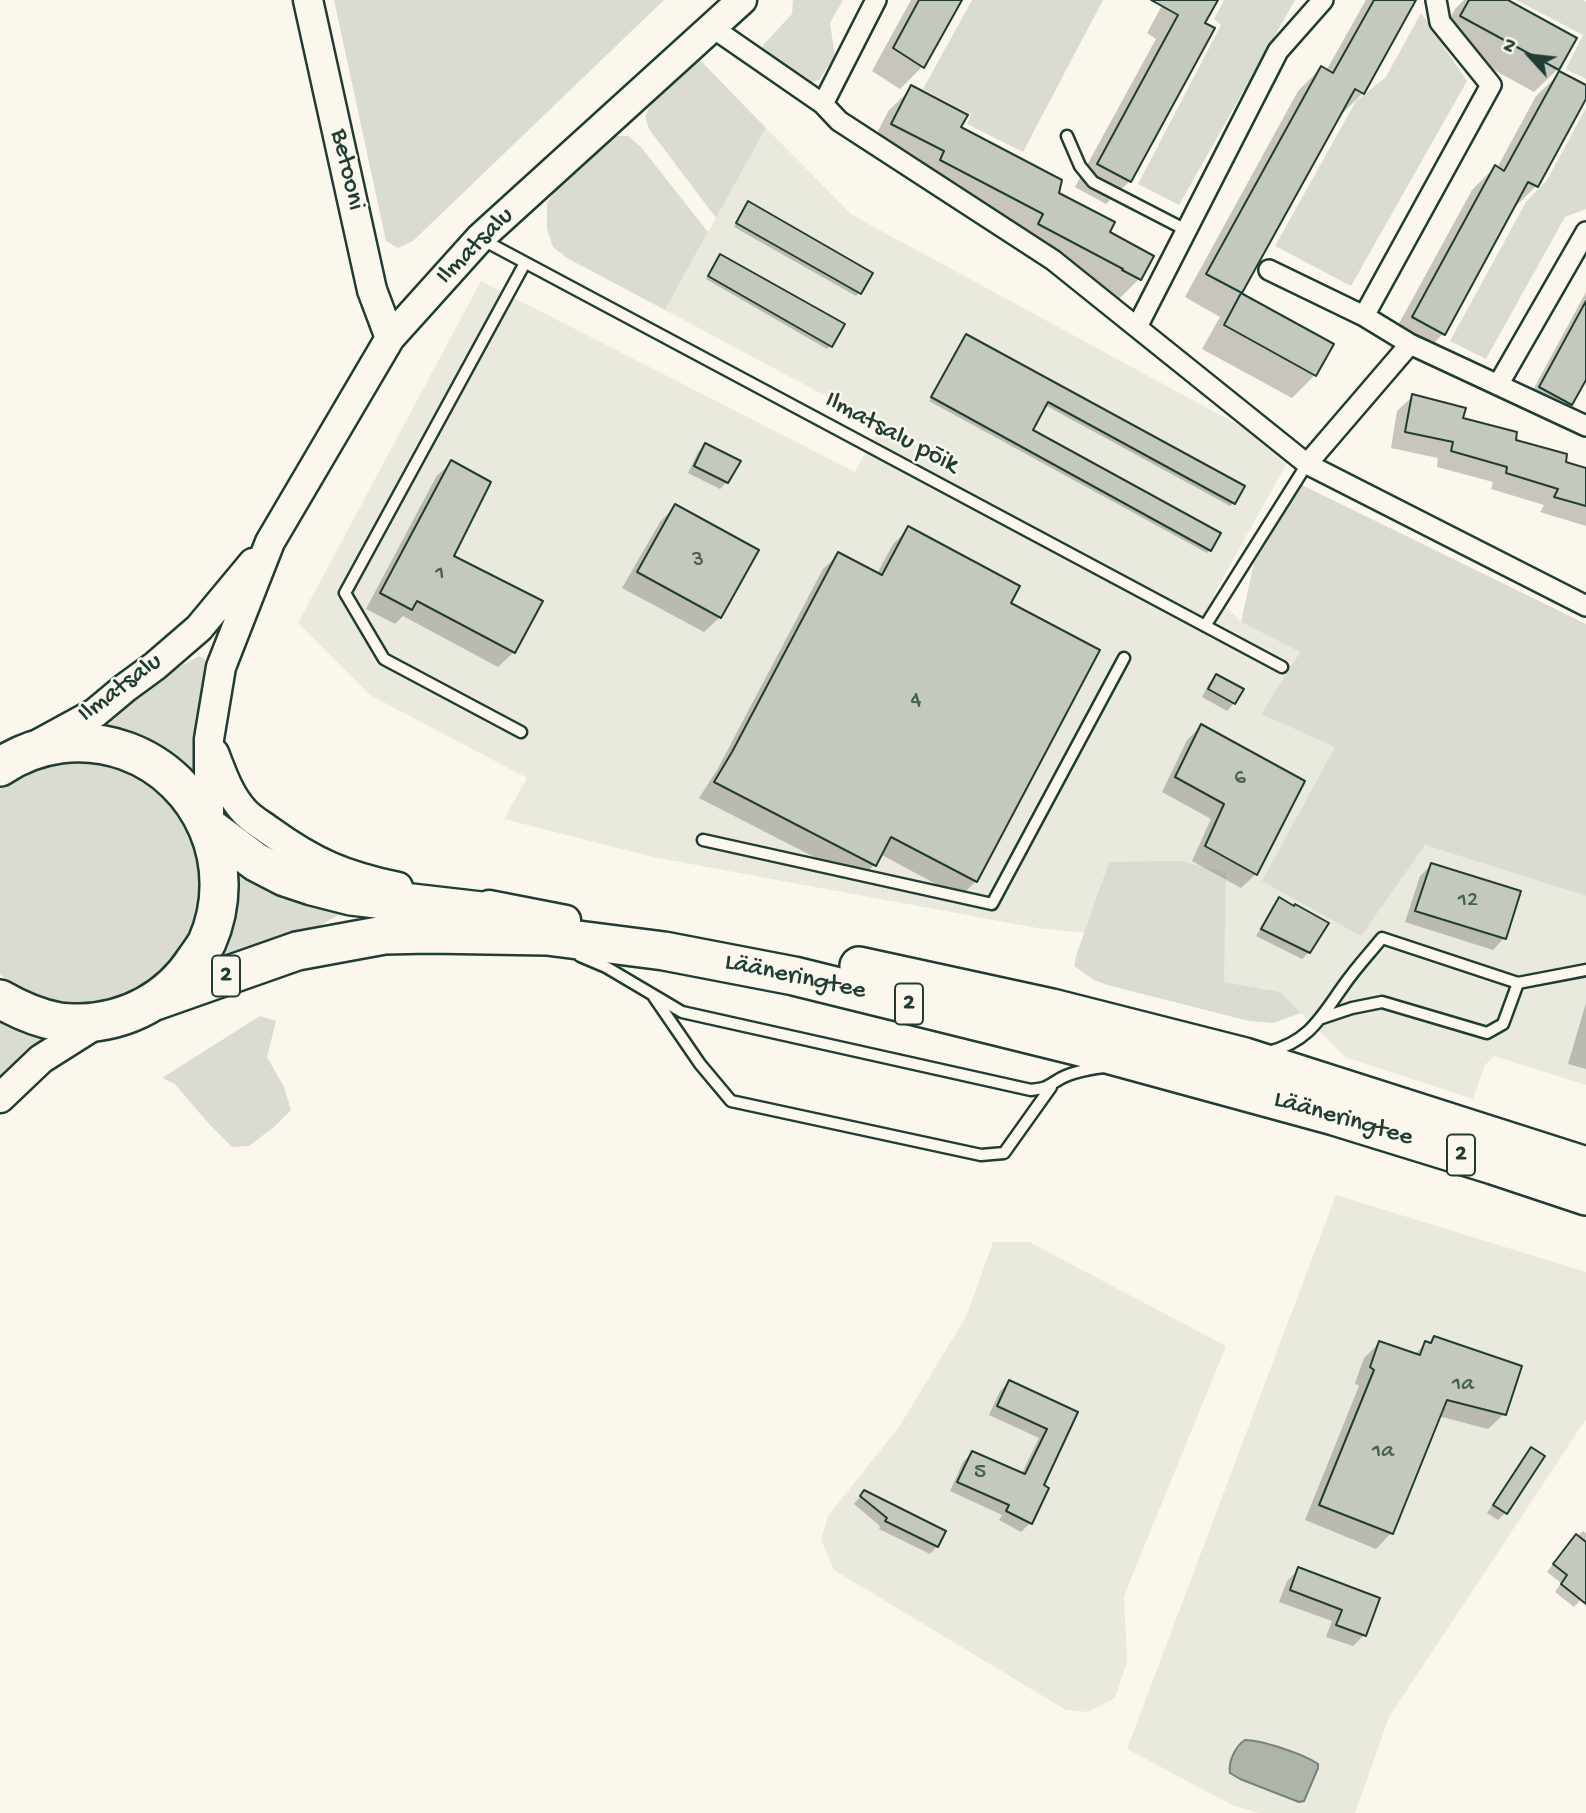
<!DOCTYPE html>
<meta charset="utf-8">
<style>
body{margin:0}
#map{position:relative;width:1586px;height:1813px;overflow:hidden;background:#fbf7ec;font-family:"Gochi Hand",sans-serif}
canvas{display:block}
.north{position:absolute;left:1495px;top:21px;width:70px;height:70px;-webkit-text-stroke:5px #fbf7ec;paint-order:stroke;rotate:297deg;font-size:19px;font-weight:700;line-height:28px;text-align:center;color:#1f3d34}
.north::after{content:'';display:block;margin:auto;width:24px;height:32px;background:#1f3d34;clip-path:polygon(50% 0,100% 100%,50% 72%,0 100%)}
</style>
<div id="map">
<canvas width="1586" height="1813"></canvas>
<div class="north">N</div>
</div>
<script>
const c = document.querySelector('canvas').getContext('2d');
c.lineJoin = 'round';
function paint(path, color) { c.fillStyle = color; c.fill(path, 'evenodd'); }
function stroke(path, color, width, dash) { c.strokeStyle = color; c.lineWidth = width; c.lineCap = dash ? 'butt' : 'round'; c.setLineDash(dash || []); c.stroke(path); }
function drawText(font, color, halo, rows, align = 'center') {
  c.font = font + ' "Gochi Hand",sans-serif'; c.lineWidth = 5; c.setLineDash([]); c.textBaseline = 'middle'; c.strokeStyle = halo; c.fillStyle = color; for (const [text, x, y, turn = 0] of rows) {
    c.save(); c.translate(x, y); c.rotate((+turn || 0) * Math.PI / 180); c.textAlign = isNaN(turn) ? turn : align; if (halo) c.strokeText(text, 0, 0); c.fillText(text, 0, 0); c.restore();
  }
}
const built = new Path2D(`
 M766 128 852 215 1292 454 1214 594 1241 622 1300 652 1261 714 1336 747 1425 845 1586 896V1085L1494 1056 1485 1065 1473 1099 1345 1057 1280 992 1223 982 1226 873 1109 862 1085 933 1037 928 653 857 504 819 527 778 370 695 298 623 481 281 855 472 880 425 665 310Z
 M1336 1195 1586 1272V1419L1389 1717 1355 1813H1259L1232 1805 1127 1749Z
 M993 1242H1029L1226 1346 1124 1596 1127 1662 1115 1698 1088 1712 1066 1710 834 1570 821 1540 828 1516 899 1427 967 1315Z`);
const green = new Path2D(`
 M334 0H664L413 241 398 248 386 241Z
 M793 0H843L830 23 835 56 819 80 809 83 760 51 764 44 792 14Z
 M972 0H1103L1023 152 967 124 971 115 923 89Z
 M1224 0H1295L1179 205 1138 184 1221 25 1214 19Z
 M1516 0H1583L1586 2V79L1566 69 1583 35Z
 M1421 13 1467 81 1351 286 1275 246 1356 101 1386 77Z
 M699 59 766 128 716 218 649 129 645 116 651 104Z
 M1586 108V209L1565 217 1486 359 1450 341 1526 202 1547 180Z
 M612 136H628L641 147 708 232 665 310 567 258 553 247 547 229V203L555 190Z
 M1302 485 1586 624V896L1425 845 1361 936 1262 881 1335 747 1261 714 1300 652 1241 622 1254 563Z
 M199 656 203 658 207 663C197 702 196 732 197 772L196 776 193 777 105 729V727L163 676Z
 M100 757 139 770 171 795 194 828 205 868 202 908 187 946 160 976 125 997 85 1005 46 1000 9 983 0 974V788L19 772 58 758Z
 M1181 861 1226 873 1224 982 1280 992 1301 1013 1273 1023 1249 1021 1107 985 1094 980 1074 966 1077 953 1109 862Z
 M232 865 344 912 305 934 206 968Z
 M0 1011 50 1033 0 1081Z
 M260 1016 276 1021 267 1057 284 1087 291 1110 274 1127 249 1146 232 1147 208 1123 175 1084 162 1078Z`);
const water = new Path2D(`
 M1245 1740C1261 1740 1304 1754 1318 1764V1768L1304 1801 1299 1802 1240 1779 1230 1773C1228 1763 1235 1746 1245 1740Z`);
const shadow = new Path2D(`
 M911 0H960L923 66 900 89 872 71Z
 M1165 0H1216L1203 23 1213 29 1130 181 1106 204 1075 187 1156 39 1147 33Z
 M1366 0H1414L1363 93 1340 116 1338 115 1239 294 1331 345 1315 375 1292 398 1202 349 1220 317 1185 297 1298 91 1321 68 1326 71Z
 M1464 0H1504L1558 69 1534 92 1438 39 1455 9Z
 M1560 73 1586 87V95L1536 186 1513 209 1443 334 1420 357 1390 340 1472 190 1495 167 1497 168 1536 96Z
 M912 88 959 128 1057 194 1139 279 1117 301 870 146 889 110Z
 M745 207 870 273 859 293 856 296 734 227Z
 M717 259 830 346 827 349 706 279Z
 M1586 292V376L1571 404 1557 417 1527 401Z
 M966 336 1233 503 1230 506 1045 405 1031 430 1210 550 1207 553 929 401Z
 M1413 396 1461 419 1564 464 1586 470V526L1540 512 1544 505 1491 489 1493 482 1437 467 1438 458 1391 448 1397 411Z
 M705 445 727 482 720 489 688 473 698 452Z
 M451 462V556L514 652 498 667 403 616 395 624 366 609 436 477Z
 M675 506 720 617 704 632 622 588 660 522Z
 M909 529 1008 603 1098 651 976 881 960 897 880 854 874 865 859 880 699 798 717 770 823 569 839 554 877 574 893 544Z
 M1216 676 1234 703 1227 711 1202 697 1209 683Z
 M1201 726 1256 874 1241 888 1192 861 1211 819 1162 792 1187 740Z
 M1431 865 1504 938 1493 950 1405 922 1420 876Z
 M1279 900 1293 908 1309 952 1302 959 1256 936 1273 906Z
 M1586 1003V1069L1568 1064Z
 M1434 1338 1504 1414 1488 1429 1438 1416 1391 1533 1376 1549 1305 1520 1359 1386 1355 1383 1364 1358 1379 1343 1414 1355 1426 1343 1428 1344Z
 M1009 1382 1075 1413 1041 1486 1030 1523 1021 1532 999 1520 1002 1515 950 1491 963 1462 972 1453 1021 1475 1039 1438 989 1415 1000 1391Z
 M1532 1449 1505 1513 1498 1520 1487 1513 1524 1456Z
 M864 1492 937 1546 930 1554 879 1529 880 1526 854 1504Z
 M1583 1531 1586 1533V1594L1574 1607 1555 1592 1561 1583 1547 1572 1569 1544Z
 M1299 1569 1378 1599 1364 1635 1353 1646 1326 1637 1332 1621 1279 1602 1287 1581Z`);
const building = new Path2D(`
 M919 0H962L924 68 893 48Z
 M1151 0H1218L1205 23 1215 28 1131 182 1097 164 1178 15Z
 M1374 0H1416L1364 94 1355 89 1242 293 1206 274 1321 66 1333 73Z
 M1469 0H1508L1577 38 1559 70 1460 16Z
 M1559 71 1586 85V99L1538 187 1528 182 1445 335 1412 317 1495 165 1504 171Z
 M911 85 968 115 961 127 1062 180 1059 193 1115 222 1110 232 1154 256 1141 280 1122 270 1123 269 1038 224 1043 214 940 160 944 151 891 124Z
 M748 201 873 273 861 294 736 223Z
 M720 254 845 324 832 347 708 276Z
 M1241 293 1334 344 1316 376 1224 325Z
 M1586 301V380L1572 405 1539 387Z
 M966 334 1245 486 1235 504 1048 402 1033 430 1221 533 1211 551 931 397Z
 M1412 394 1466 408 1463 418 1517 432 1516 440 1567 454 1566 462 1586 468V506L1554 497 1558 489 1506 473 1507 467 1451 451 1453 442 1405 432Z
 M705 443 741 461 728 483 694 466Z
 M451 460 491 482 454 556 543 601 515 653 417 601 412 610 380 593Z
 M675 504 759 550 721 618 637 572Z
 M908 526 1020 586 1011 603 1100 650 977 882 891 837 876 866 714 782 732 752 838 552 882 575Z
 M1216 674 1244 689 1235 704 1208 689Z
 M1201 724 1305 781 1257 875 1205 846 1224 804 1175 777Z
 M1431 863 1521 891 1506 939 1415 911Z
 M1279 897 1294 906 1295 904 1329 923 1310 953 1261 929Z
 M1434 1336 1522 1366 1506 1415 1447 1400 1393 1534 1319 1505 1374 1370 1370 1367 1379 1341 1420 1355 1425 1341 1431 1343Z
 M1009 1380 1078 1412 1044 1485 1049 1488 1032 1524 1006 1511 1009 1505 957 1482 972 1451 1025 1474 1047 1429 997 1406Z
 M1531 1447 1545 1456 1507 1514 1493 1505Z
 M864 1490 946 1531 938 1547 885 1521 887 1518 860 1496Z
 M1576 1534 1586 1542V1604L1561 1584 1567 1575 1553 1564Z
 M1298 1567 1380 1598 1366 1636 1336 1625 1342 1610 1290 1590Z`);
const lane = new Path2D(`
 M1067 136 1080 166 1093 182 1186 230
 M483 240 1282 667
 M1205 626 1307 464
 M521 732 384 659 345 593 525 263
 M703 840 992 904 1124 658
 M580 956 606 967 682 1012 1031 1090C1046 1088 1045 1088 1058 1080 1070 1072 1089 1069 1104 1067
 M654 997 700 1064 731 1101 981 1155 1004 1153 1051 1087
 M1322 1018 1352 1008 1382 1002 1487 1033 1503 1024 1518 983
 M1268 1052C1309 1042 1321 1017 1344 985 1355 969 1369 954 1382 938L1518 983 1586 970`);
const street = new Path2D(`
 M713 28 823 104 839 121 1053 260 1307 464 1586 606
 M823 104 876 0
 M1269 270 1364 316 1491 85 1440 22 1436 0
 M1364 316 1410 344
 M1137 327 1278 51 1323 0
 M1498 385 1586 232
 M1307 464 1410 344 1586 426`);
const secondary = new Path2D(`
 M308 0 372 290 390 338
 M40 743 95 713 125 688 155 666 199 628 253 563
 M214 753C222 773 229 795 244 811 251 819 262 825 270 831 314 863 345 876 398 887
 M209 827V739L221 667 270 542 390 338 480 238 742 0
 M489 905 566 920
 M0 1098 41 1059 98 1023`);
const highway = new Path2D(`
 M0 767C37 742 83 736 126 751 203 779 240 867 207 942 204 948 199 954 195 960 170 999 127 1022 80 1023 73 1023 65 1023 59 1022 37 1018 19 1010 0 999
 M209 827 256 862 285 877 312 886 351 896 507 914
 M859 966 1052 1008 1245 1057 1586 1166
 M155 1001 297 951 384 935 430 934 547 936 664 951 794 976 1085 1048 1334 1116 1493 1165 1586 1196`);
const numberNames = [
 ["3",698,561],
 ["1",440,574],
 ["4",916,701],
 ["6",1240,779],
 ["12",1468,901],
 ["1a",1463,1385],
 ["1a",1383,1452],
 ["5",980,1473]
];
const shields = [
 [226,976,28],
 [909,1004,28],
 [1461,1155,28]
];
const shieldNames = [
 ["2",226,976],
 ["2",909,1004],
 ["2",1461,1155]
];
const streetNames = [
 ["Betooni",346,170,77],
 ["Ilmatsalu",476,247,-45],
 ["Ilmatsalu põik",891,434,28],
 ["Ilmatsalu",121,689,-37],
 ["Lääneringtee",795,978,12],
 ["Lääneringtee",1343,1120,16]
];
paint(built, '#eae9de');
paint(green, '#dbdcd1');
paint(water, '#adb4aa');
stroke(water, '#74847b', 2);
paint(shadow, '#0003');
paint(building, '#c4c9be');
stroke(building, '#1f3d34', 2);
stroke(lane, '#1f3d34', 15);
stroke(street, '#1f3d34', 24);
stroke(secondary, '#1f3d34', 33);
stroke(highway, '#1f3d34', 42);
stroke(lane, '#fbf7ec', 10);
stroke(street, '#fbf7ec', 19);
stroke(secondary, '#fbf7ec', 28);
stroke(highway, '#fbf7ec', 37);
drawText('23px', '#486056', null, numberNames);
for (const [x, y, w] of shields) { const box = new Path2D(); box.roundRect(x - w / 2, y - 20.5, w, 41, 5); c.fillStyle = '#fbf7ec'; c.fill(box); stroke(box, '#1f3d34', 2); }
drawText('bold 24px', '#1f3d34', null, shieldNames);
drawText('26px', '#1f3d34', '#fbf7ec', streetNames);
</script>
